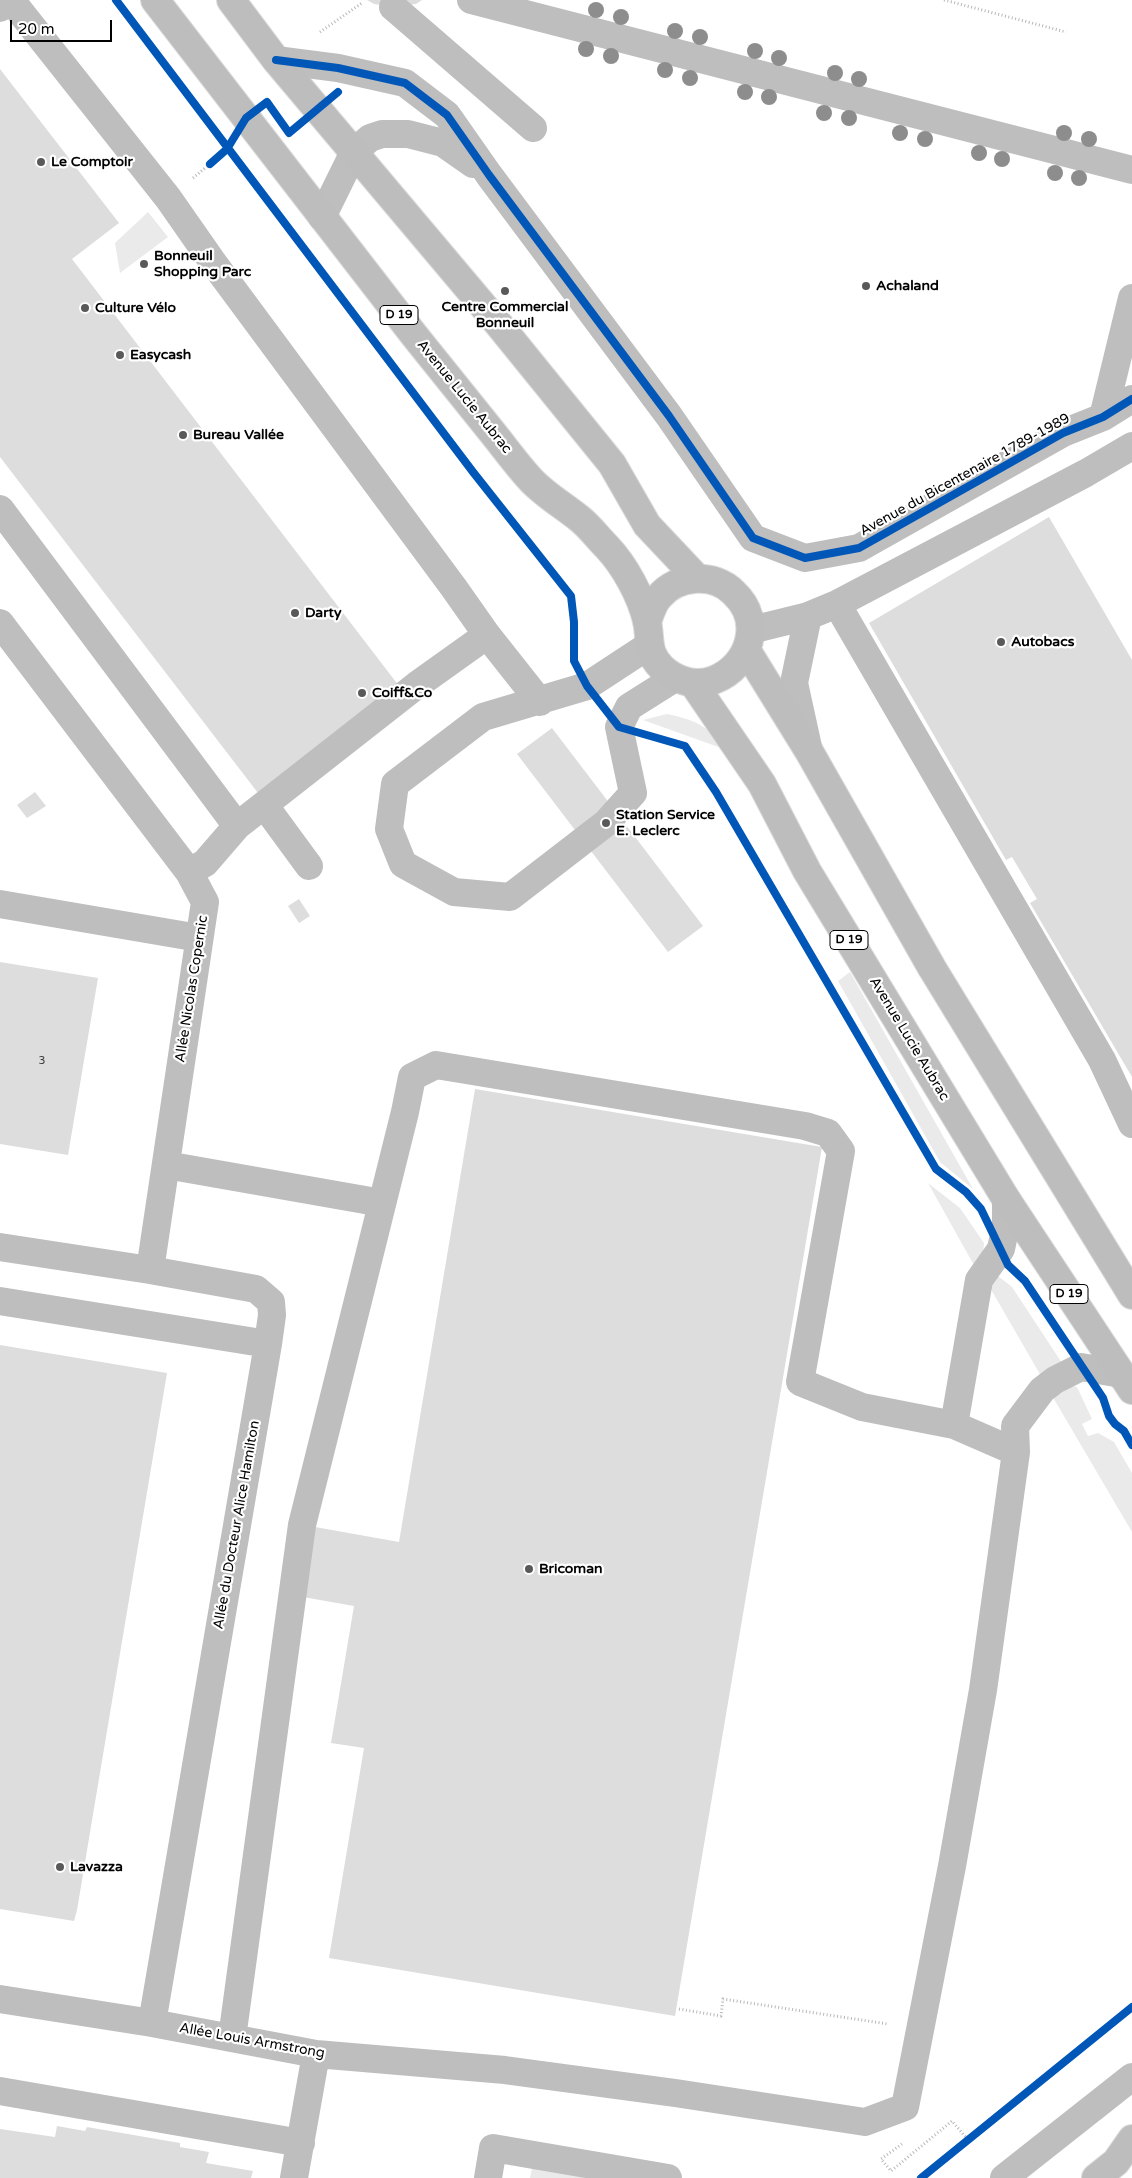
<!DOCTYPE html>
<meta charset="utf-8">
<style>
body{margin:0}
#map{position:relative;width:1132px;height:2178px;overflow:hidden;background:#fff;font-family:"Varela Round",sans-serif}
canvas{display:block}
.scale{position:absolute;left:10px;top:20px;width:102px;height:22px;box-sizing:border-box;border:2px solid #000;border-top:0;padding-left:6px;font-size:15px;line-height:18px;white-space:nowrap;color:#000;-webkit-text-stroke:4px #fff;paint-order:stroke}
</style>
<div id="map">
<canvas width="1132" height="2178"></canvas>
<div class="scale">20 m</div>
</div>
<script>
const c = document.querySelector('canvas').getContext('2d');
c.lineJoin = 'round';
function paint(path, color) { c.fillStyle = color; c.fill(path, 'evenodd'); }
function stroke(path, color, width, dash) { c.strokeStyle = color; c.lineWidth = width; c.lineCap = dash ? 'butt' : 'round'; c.setLineDash(dash || []); c.stroke(path); }
function drawText(font, color, halo, rows, align = 'center') {
  c.font = font + ' "Varela Round",sans-serif'; c.lineWidth = 4.5; c.setLineDash([]); c.textBaseline = 'middle'; c.strokeStyle = halo; c.fillStyle = color; for (const [text, x, y, turn = 0] of rows) {
    c.save(); c.translate(x, y); c.rotate((+turn || 0) * Math.PI / 180); c.textAlign = isNaN(turn) ? turn : align; if (halo) c.strokeText(text, 0, 0); c.fillText(text, 0, 0); c.restore();
  }
}
const green = new Path2D(`
 M148 212 168 237 120 273 115 243Z
 M667 714C695 720 708 725 724 749L643 720Z
 M850 972 973 1189 940 1162 838 981Z
 M928 1183 960 1208 984 1243 983 1256 975 1267Z
 M998 1276 1012 1287 1062 1363 1041 1376 989 1286Z
 M1067 1385 1077 1387 1092 1419 1082 1424 1088 1436 1098 1433 1114 1442 1132 1473V1532L1051 1394Z
 M532 2168 585 2176V2178H530Z`);
const building = new Path2D(`
 M367 0H422L416 4 393 7 374 4Z
 M0 69 119 223 72 259 399 686 258 793 0 457Z
 M1049 517 1132 660V1077L1030 903 1037 899 1012 857 1006 860 869 623Z
 M552 728 703 926 668 952 517 754Z
 M35 792 46 806 27 818 17 805Z
 M299 899 310 916 299 923 288 906Z
 M0 962 98 978 68 1155 0 1144Z
 M475 1089 822 1147 675 2016 329 1958 364 1748 331 1743 354 1606 303 1597 315 1527 399 1542Z
 M0 1345 167 1373 77 1910 74 1921 0 1909Z
 M57 2126 85 2131 87 2127 180 2143V2147L209 2152 206 2163 253 2171 251 2178H0V2129L55 2137Z`);
const path = new Path2D(`
 M944 0 1066 32
 M320 32 362 3
 M193 178 210 164
 M679 2009 721 2016 723 1999 888 2024
 M902 2144 881 2159 891 2171 952 2121 968 2140`);
const minor = new Path2D(`
 M471 0 1132 170
 M393 7 533 128
 M0 8 11 0 168 198 212 261 454 588 487 635 417 685 237 826 205 863 189 872
 M276 60 338 68 405 83 447 115 489 175 669 416 753 538 805 558 859 548 1063 433 1103 417 1132 399
 M322 217 354 152 370 138 382 134H408L443 143 473 164
 M1103 417 1132 298
 M0 509 237 826
 M837 604 1102 1060 1132 1124
 M808 616 794 683 808 747
 M0 623 189 872 205 902 150 1270
 M751 630 808 616 837 604 1086 473 1132 446
 M487 635 540 702
 M648 646 587 686 483 717 395 784 389 829 403 864 454 892 510 897 606 823 633 793 619 727 629 707 675 678
 M265 806 309 866
 M0 904 199 938
 M166 1165 382 1203
 M0 1247 150 1270 256 1289 271 1302 272 1315 268 1344 152 2023
 M0 1301 268 1344
 M954 1425 979 1280 1001 1249 1006 1225V1199
 M0 1999 152 2023 316 2054 505 2070 676 2093 865 2122 905 2107 952 1866 983 1690 1016 1452 1015 1426 1042 1390 1055 1380 1081 1367 1121 1374
 M232 2038 302 1525 405 1112 412 1077 436 1065 805 1126 828 1133 841 1151 800 1382 862 1407 954 1425 1016 1452
 M0 2091 301 2143
 M294 2178 316 2054
 M488 2178 493 2148 668 2178
 M1004 2178 1132 2077`);
const major = new Path2D(`
 M155 0C241 112 327 224 414 335 440 367 466 400 492 432 505 448 517 465 531 480 545 495 564 506 580 519 590 527 598 538 607 547 625 566 641 596 647 621 651 640 646 652 662 668 676 681 696 687 714 680 750 666 764 621 734 593 714 572 677 575 659 597 653 603 650 614 647 622
 M231 0 276 60 496 321 612 464 647 525 697 578
 M747 651 810 753 932 968 1132 1295
 M693 683 762 784 807 871 1006 1199 1132 1390
 M1096 2178 1116 2162 1132 2139`);
const cycleway = new Path2D(`
 M116 0 473 472 571 596 574 622V661L587 686 619 727 685 746 716 792 936 1169 966 1192 981 1209 1008 1265 1025 1281 1103 1398 1109 1416 1115 1424 1124 1431 1132 1445
 M276 60 338 68 405 83 447 115 489 175 669 416 753 538 805 558 859 548 1063 433 1103 417 1132 399
 M210 164 227 149 246 118 267 102 289 133 338 92
 M921 2178 1132 2007`);
const trees = [
 [596,10],
 [621,17],
 [675,31],
 [700,37],
 [586,49],
 [755,51],
 [611,56],
 [779,58],
 [665,70],
 [835,73],
 [690,78],
 [859,79],
 [745,92],
 [769,97],
 [824,113],
 [849,118],
 [900,133],
 [1064,133],
 [925,139],
 [1089,139],
 [979,153],
 [1002,159],
 [1055,173],
 [1079,178]
];
const markers = [
 [41,162,5,"#595959"],
 [144,264,5,"#595959"],
 [866,286,5,"#595959"],
 [505,291,5,"#595959"],
 [85,308,5,"#595959"],
 [120,355,5,"#595959"],
 [183,435,5,"#595959"],
 [295,613,5,"#595959"],
 [1001,642,5,"#595959"],
 [362,693,5,"#595959"],
 [606,823,5,"#595959"],
 [529,1569,5,"#595959"],
 [60,1867,5,"#595959"]
];
const numberNames = [
 ["3",42,1061]
];
const shields = [
 [399,315,38],
 [849,940,38],
 [1069,1294,38]
];
const shieldNames = [
 ["D 19",399,315],
 ["D 19",849,940],
 ["D 19",1069,1294]
];
const poiNames = [
 ["Le Comptoir",51,162],
 ["Bonneuil",154,256],
 ["Shopping Parc",154,272],
 ["Achaland",876,286],
 ["Centre Commercial",505,307,"center"],
 ["Bonneuil",505,323,"center"],
 ["Culture Vélo",95,308],
 ["Easycash",130,355],
 ["Bureau Vallée",193,435],
 ["Darty",305,613],
 ["Autobacs",1011,642],
 ["Coiff&Co",372,693],
 ["Station Service",616,815],
 ["E. Leclerc",616,831],
 ["Bricoman",539,1569],
 ["Lavazza",70,1867]
];
const streetNames = [
 ["Avenue Lucie Aubrac",464,397,51],
 ["Avenue du Bicentenaire 1789-1989",965,475,-29],
 ["Allée Nicolas Copernic",192,989,-81],
 ["Avenue Lucie Aubrac",909,1039,59],
 ["Allée du Docteur Alice Hamilton",237,1525,-80],
 ["Allée Louis Armstrong",252,2041,10]
];
paint(green, '#eaeaea');
paint(building, '#ddd');
stroke(major, '#dbdbdb', 30);
stroke(path, '#b8b8b8', 3, [1, 2.5]);
stroke(minor, '#bebebe', 28);
stroke(major, '#bdbdbd', 28);
stroke(cycleway, '#0057b8', 8);
c.fillStyle = '#8d8d8d';
for (const [x, y] of trees) { c.beginPath(); c.arc(x, y, 8, 0, 2 * Math.PI); c.fill(); }
for (const [x, y, r, color] of markers) { const dot = new Path2D(); dot.arc(x, y, r, 0, 2 * Math.PI); c.fillStyle = color; c.fill(dot); stroke(dot, '#fff', 2); }
drawText('11px', '#373737', null, numberNames);
for (const [x, y, w] of shields) { const box = new Path2D(); box.roundRect(x - w / 2, y - 9.5, w, 19, 4); c.fillStyle = '#fff'; c.fill(box); stroke(box, '#000', 1); }
drawText('bold 12px', '#000', null, shieldNames);
drawText('bold 14px', '#000', '#fff', poiNames, 'left');
drawText('14px', '#000', '#fff', streetNames);
</script>
